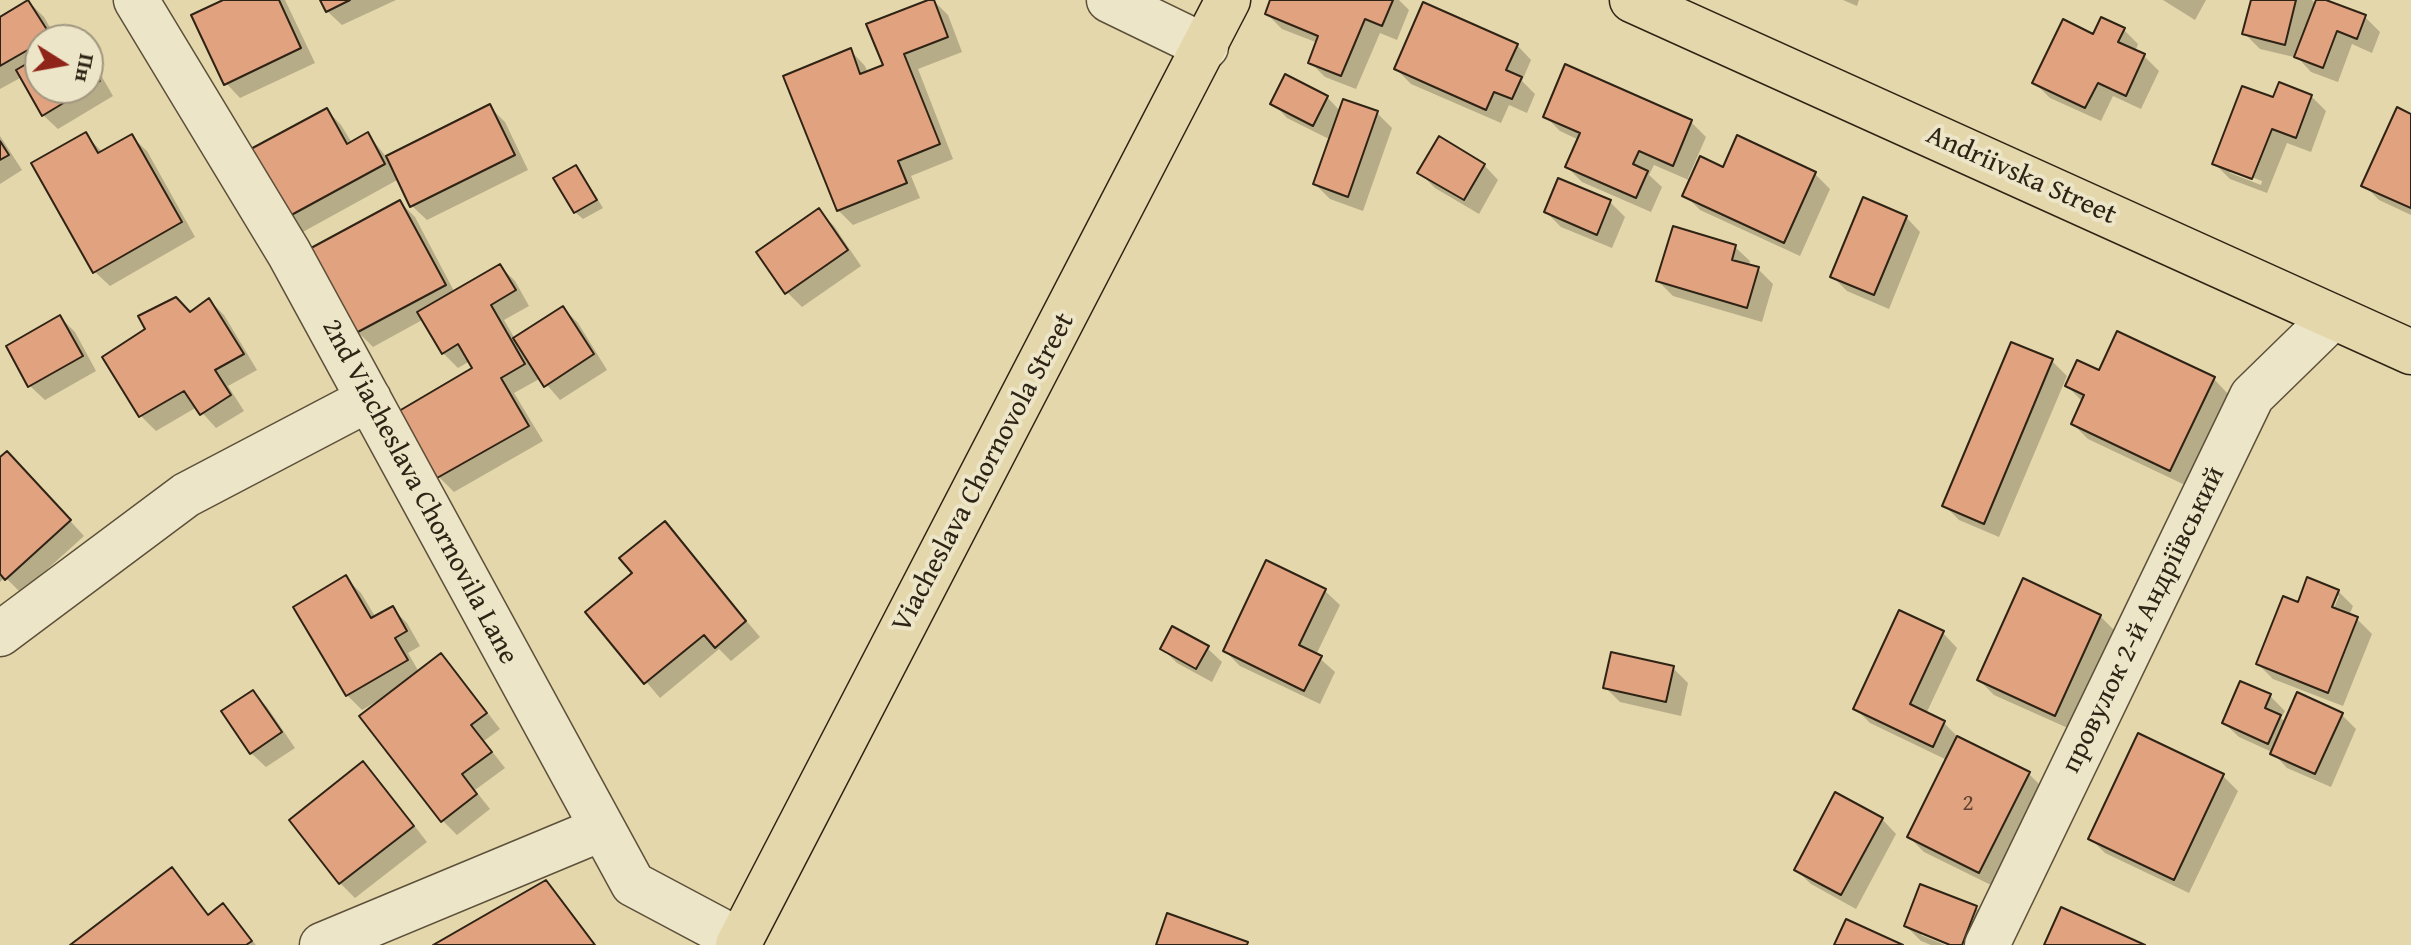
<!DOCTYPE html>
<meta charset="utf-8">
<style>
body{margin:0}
#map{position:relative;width:2411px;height:945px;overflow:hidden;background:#e4d7ab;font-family:"Gentium Book Plus",serif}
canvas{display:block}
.north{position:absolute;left:24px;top:24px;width:80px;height:80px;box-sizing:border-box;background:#ede5c8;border:2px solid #a19780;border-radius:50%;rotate:101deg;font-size:22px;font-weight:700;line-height:32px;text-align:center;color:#2e2314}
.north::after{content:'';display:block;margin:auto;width:28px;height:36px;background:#8f2418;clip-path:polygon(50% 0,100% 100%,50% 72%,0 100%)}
</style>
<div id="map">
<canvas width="2411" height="945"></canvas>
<div class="north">Пн</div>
</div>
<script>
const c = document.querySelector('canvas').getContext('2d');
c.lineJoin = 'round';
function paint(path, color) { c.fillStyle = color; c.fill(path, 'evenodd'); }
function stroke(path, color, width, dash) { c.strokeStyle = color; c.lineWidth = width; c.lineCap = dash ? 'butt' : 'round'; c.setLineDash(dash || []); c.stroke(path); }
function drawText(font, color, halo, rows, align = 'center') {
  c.font = font + ' "Gentium Book Plus",serif'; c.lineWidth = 8; c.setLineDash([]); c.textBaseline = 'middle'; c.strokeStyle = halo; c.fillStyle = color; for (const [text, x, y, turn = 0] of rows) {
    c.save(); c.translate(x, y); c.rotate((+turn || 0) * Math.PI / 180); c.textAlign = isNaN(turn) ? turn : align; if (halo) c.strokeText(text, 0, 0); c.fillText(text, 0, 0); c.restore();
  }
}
const shadow = new Path2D(`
 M227 0H285L315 63 240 98 226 83Z
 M322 0H396L342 25 327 11Z
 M933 0 948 15 962 52 918 69 953 159 911 176 920 198 853 225 838 210 851 51 865 66 868 73 886 66Z
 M1273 0H1399L1409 10 1397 40 1380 33 1356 89 1325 77 1310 62 1318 43 1282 29 1267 14Z
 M1843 0H1859L1857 6Z
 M2163 0H2206L2195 20Z
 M2253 0H2312L2316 5 2320 0 2365 17 2380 32 2372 53 2352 44 2338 82 2311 72 2298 58 2260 49 2245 34Z
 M29 2 44 17 57 40H40V88H88V53L113 96 58 129 43 115 22 77 0 89V19Z
 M2124 30 2138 44 2135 52 2144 56 2159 71 2141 109 2113 96 2101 121 2050 98 2035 83 2094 36Z
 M1517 45 1531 60 1522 81 1535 94 1527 113 1509 105 1501 123 1411 84 1396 69Z
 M2311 96 2326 111 2311 152 2287 143 2267 193 2230 179 2215 164 2274 100ZM2230 169 2262 181 2261 185 2230 173Z
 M1327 97 1341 112 1377 113 1392 128 1363 211 1330 199 1315 184 1331 140 1287 118 1273 103Z
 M490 107 505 122 528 170 427 220 412 206 399 179 301 233 286 218 327 110 341 125 352 143 368 134 387 158Z
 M1545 116 1691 122 1706 137 1688 178 1692 180 1724 169 1815 174 1830 189 1800 256 1700 210 1685 195 1691 181 1654 165 1649 175 1662 187 1651 212 1582 182 1567 167 1579 140 1560 131Z
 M2411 116V215L2379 200 2364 185Z
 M86 135 103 153 132 137 147 151 195 237 110 286 95 272Z
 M0 136 22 170 0 184Z
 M1484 165 1498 180 1479 214 1435 188 1420 173Z
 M576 167 583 175 603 208 583 219 575 212Z
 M400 202 415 217 455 293 500 266 515 281 529 306 504 320 515 339 563 308 578 323 607 370 560 400 541 378 514 393 543 441 454 492 439 477 402 412 475 369 470 361 458 368 443 353 424 319 373 347 358 332Z
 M1610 202 1625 217 1612 248 1561 227 1546 212Z
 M819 211 834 226 861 266 802 307 787 292Z
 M1906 217 1920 232 1889 309 1847 291 1832 276Z
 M1735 247 1750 261 1749 266 1758 269 1773 284 1762 322 1673 296 1658 281Z
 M209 300 224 315 257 370 228 386 244 411 216 428 197 407 156 431 141 416 105 358 190 314Z
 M60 317 75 332 96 371 45 400 30 386Z
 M2052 361 2067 376 1999 537 1959 520 1944 505Z
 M2100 373 2214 379 2228 394 2185 485 2088 439 2073 424 2083 402 2067 386Z
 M0 460 22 468 84 536 21 593 5 577 0 582Z
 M665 524 760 637 731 661 719 649 660 698 587 612 635 573Z
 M346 578 361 593 376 618 392 608 407 623 420 646 408 653 419 672 440 656 455 670 500 729 484 741 505 768 475 790 490 809 457 835 443 821 376 702 362 710 347 695Z
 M1325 591 1340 605 1316 655 1335 672 1320 704 1240 666 1225 651Z
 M2338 591 2353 606 2349 616 2357 619 2372 634 2343 706 2273 679 2258 664 2299 604ZM2334 596H2339L2330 617Z
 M2100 616 2115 631 2070 729 1994 695 1979 680Z
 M1943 633 1957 648 1926 714 1944 723 1959 738 2028 773 2043 788 1995 887 1924 852 1909 837 1947 760 1870 723 1855 708Z
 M1162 648H1207L1222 662 1212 682 1177 663Z
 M1673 668 1688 683 1681 716 1620 702 1605 687Z
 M253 692 267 707 295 748 266 767 251 753Z
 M2270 696 2285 711 2281 718 2286 723 2341 714 2356 729 2331 787 2287 768 2272 752 2239 737 2224 723Z
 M363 764 378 779 427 842 355 898 340 883Z
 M2223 776 2238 791 2189 893 2105 853 2090 838Z
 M1882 819 1896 834 1856 909 1811 884 1796 870Z
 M172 870 210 916 223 906 256 945H73Z
 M546 882 560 897 596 945H437Z
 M1976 908 1991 923 1982 945H1956L1921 931V935L1945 945H1931L1921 941 1906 926Z`);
const building = new Path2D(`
 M28 0 51 36 40 40V43L0 66V17Z
 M223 0H279L301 48 224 85 191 15Z
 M320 0H350L326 12Z
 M928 0H934L948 37 904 54 940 144 898 161 907 183 837 211 783 76 851 48 860 74 883 65 866 24Z
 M1270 0H1393L1382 26 1365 19 1341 76 1308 63 1318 36 1265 14Z
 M2251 0H2296L2285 45 2242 34Z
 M2316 0H2326L2366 15 2357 39 2337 31 2323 68 2294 57Z
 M1423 2 1518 44 1506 70 1522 77 1512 99 1494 92 1486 110 1394 69Z
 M2101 17 2125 28 2118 42 2145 54 2126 96 2098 83 2085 108 2032 83 2063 19 2093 34Z
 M40 56V88H88V60L100 81 42 116 16 70Z
 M1565 64 1692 120 1673 166 1639 151 1633 164 1648 171 1636 198 1565 167 1580 133 1543 117Z
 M1285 74 1328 96 1313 126 1270 104Z
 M2279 82 2312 95 2296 138 2272 129 2252 179 2212 164 2242 86 2273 97Z
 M1343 99 1378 111 1348 197 1313 184Z
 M490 104 515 155 410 207 386 156Z
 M2397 107 2411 114V208L2361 186Z
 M327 108 347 144 368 132 385 164 284 219 247 151Z
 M86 132 98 153 132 134 182 222 93 273 31 163Z
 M1737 135 1816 172 1784 243 1682 196 1700 156 1723 167Z
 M1439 136 1485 164 1464 200 1417 173Z
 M0 141 9 155 0 160Z
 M576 165 597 200 574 213 553 178Z
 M1558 178 1611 200 1597 235 1544 212Z
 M1863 197 1907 216 1874 295 1830 277Z
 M400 200 446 285 356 333 311 248Z
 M819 208 848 250 785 294 756 252Z
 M1673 226 1736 245 1732 260 1759 267 1747 308 1656 281Z
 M500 264 516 290 491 305 525 364 501 378 529 426 437 478 399 411 472 368 458 344 442 354 417 312Z
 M176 297 190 312 209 298 244 354 215 370 231 395 200 415 184 391 139 417 102 357 145 329 138 316Z
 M563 306 594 354 544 387 513 338Z
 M60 315 83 356 28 387 6 346Z
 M2117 331 2215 377 2170 471 2071 424 2084 395 2065 386 2077 360 2099 370Z
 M2011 342 2053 359 1984 524 1942 506Z
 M7 451 71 520 5 580 0 574V457Z
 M665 521 746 621 715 648 704 635 644 684 585 612 632 573 619 558Z
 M1266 560 1326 589 1299 645 1322 656 1304 691 1223 651Z
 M346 575 371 618 393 606 407 631 395 638 408 660 346 696 293 607Z
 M2307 577 2339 590 2332 607 2358 617 2328 693 2256 664 2283 596 2298 602Z
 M2023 578 2101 615 2055 716 1977 680Z
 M1899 610 1944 631 1910 704 1945 721 1933 747 1853 709Z
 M1172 626 1209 646 1196 669 1160 649Z
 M1611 652 1674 666 1666 702 1603 688Z
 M441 653 487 713 471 725 492 752 462 774 477 794 441 822 359 716Z
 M2240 681 2271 694 2265 708 2281 715 2268 744 2222 723Z
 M253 690 282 732 250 754 221 711Z
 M2297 692 2343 713 2315 774 2270 754Z
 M2138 733 2224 774 2174 880 2088 839Z
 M1957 736 2030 772 1979 873 1907 837Z
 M363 761 414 826 339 884 289 820Z
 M1835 792 1883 818 1841 895 1794 870Z
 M172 867 208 915 223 903 252 941 246 945H70Z
 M546 880 595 945H433Z
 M1920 884 1977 906 1962 945H1950L1904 926Z
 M2061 907 2145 945H2044Z
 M1167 913 1248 942 1247 945H1156Z
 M1846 919 1903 945H1834Z`);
const minor = new Path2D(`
 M136 0 289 253 633 884 740 941
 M1109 0 1206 47
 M0 634 186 495 369 399
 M322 945 601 829
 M1987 945 2252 396 2333 317`);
const major = new Path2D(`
 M1632 0 2411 352
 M738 945 1228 0`);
const numberNames = [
 ["2",1968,804]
];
const streetNames = [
 ["Andriivska Street",2021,176,24],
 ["Viacheslava Chornovola Street",984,473,-62],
 ["2nd Viacheslava Chornovila Lane",419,492,62],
 ["провулок 2-й Андріївський",2144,620,-64]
];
paint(shadow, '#0003');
paint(building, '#e1a280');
stroke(building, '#2e2314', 2);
stroke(minor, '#5c503a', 47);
stroke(major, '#2e2314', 47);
stroke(minor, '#ede5c8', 44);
stroke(major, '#e4d7ab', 44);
drawText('24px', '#5b432f', null, numberNames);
drawText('28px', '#2e2314', '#ede5c8', streetNames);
</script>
